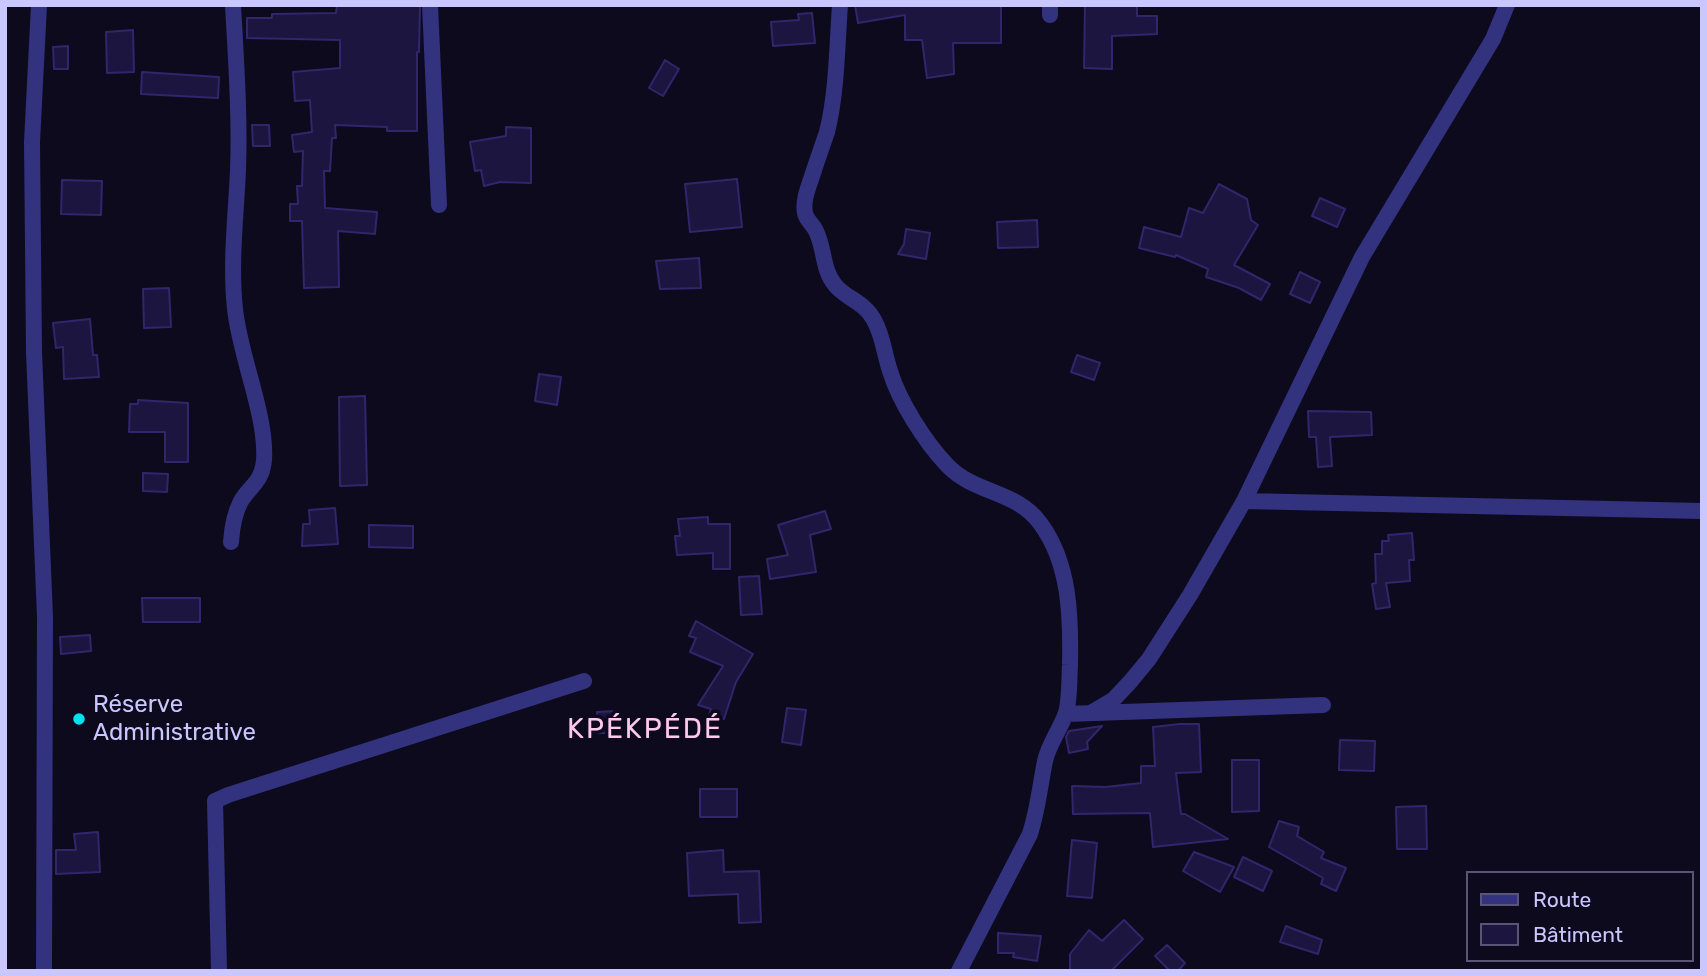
<!DOCTYPE html>
<meta charset="utf-8">
<style>
body{margin:0}
#map{position:relative;width:1707px;height:976px;overflow:hidden;background:#0d0a1d;font-family:Rubik,sans-serif}
canvas{display:block}
.frame{position:absolute;inset:0;border:7px solid #cac6ff;pointer-events:none}
.legend{position:absolute;left:1466px;top:871px;width:228px;height:91px;box-sizing:border-box;background:#0d0a1d;border:2px solid #595577;margin:0;padding:9px 12px;list-style:none;font-size:21px;color:#cac6ff}
.legend li{display:flex;align-items:center;gap:14px;height:35px}
.legend b{width:35px;border:2px solid #595577}
</style>
<div id="map">
<canvas width="1707" height="976"></canvas>
<div class="frame"></div>
<ul class="legend">
<li><b style="height:9px;background:#32327f"></b>Route</li>
<li><b style="height:19px;background:#1c153f"></b>Bâtiment</li>
</ul>
</div>
<script>
const c = document.querySelector('canvas').getContext('2d');
c.lineJoin = 'round';
function paint(path, color) { c.fillStyle = color; c.fill(path, 'evenodd'); }
function stroke(path, color, width, dash) { c.strokeStyle = color; c.lineWidth = width; c.lineCap = dash ? 'butt' : 'round'; c.setLineDash(dash || []); c.stroke(path); }
function drawText(font, color, halo, rows, align = 'center') {
  c.font = font + ' Rubik,sans-serif'; c.lineWidth = 7; c.setLineDash([]); c.textBaseline = 'middle'; c.strokeStyle = halo; c.fillStyle = color; for (const [text, x, y, turn = 0] of rows) {
    c.save(); c.translate(x, y); c.rotate((+turn || 0) * Math.PI / 180); c.textAlign = isNaN(turn) ? turn : align; if (halo) c.strokeText(text, 0, 0); c.fillText(text, 0, 0); c.restore();
  }
}
const building = new Path2D(`
 M337 5H420L419 52H417V131H387V127L335 125 336 138H332L330 171H324L325 208 377 212 375 234 338 231 339 287 304 288 302 221H290V204H298L297 186H302L303 151 294 152 292 135 312 132 310 100 295 101 293 72 340 68V40L247 38V18H272V14L336 13Z
 M855 5H1001V43H953L954 74 927 78 922 40H905V15L858 23Z
 M1085 5H1137V16H1157V34L1112 36V69L1084 68Z
 M812 13 815 43 773 46 771 22 799 20 798 14Z
 M133 30 134 72 107 73 106 32Z
 M68 46V69H54L53 47Z
 M665 60 679 69 663 96 649 88Z
 M142 72 219 77 218 98 141 94Z
 M252 125H269L270 146H253Z
 M506 127 531 128V183L500 182 484 186 481 170 475 171 470 142 506 136Z
 M737 179 742 227 690 232 685 184Z
 M62 180 102 181 101 215 61 214Z
 M1219 184 1247 199 1251 220 1258 225 1234 265 1270 284 1261 300 1239 288 1206 277 1208 269 1176 255 1175 257 1139 248 1144 227 1181 237 1189 208 1203 213Z
 M1320 198 1345 209 1337 227 1312 216Z
 M1037 220 1038 247 998 248 997 222Z
 M906 229 930 233 926 259 898 254 904 244Z
 M699 258 701 288 660 289 656 261Z
 M1300 272 1320 282 1310 303 1290 294Z
 M169 288 171 327 144 328 143 289Z
 M90 319 93 355H97L99 377 64 379 63 347 56 348 53 323Z
 M1077 355 1100 363 1094 380 1071 372Z
 M539 374 561 377 557 405 535 401Z
 M365 396 367 485 340 486 339 397Z
 M138 400 188 403V462H165V432H129L130 404H138Z
 M1308 411 1371 412 1372 435 1330 437 1332 466 1318 467 1316 437H1309Z
 M143 473 168 474 167 492 143 491Z
 M335 508 338 544 302 546 303 524H310L309 510Z
 M825 511 831 529 810 535 816 572 770 579 767 559 788 555 778 525Z
 M708 517V524H730V569H713V553L677 555 675 536H680L678 519Z
 M369 525 413 526V548L369 547Z
 M1412 533 1414 560H1409L1410 581 1386 583 1390 607 1376 609 1372 584 1376 583 1375 554H1382V541H1389L1388 535Z
 M759 576 762 614 741 615 739 577Z
 M142 598H200V622H143Z
 M696 621 753 654 736 682 724 719 709 715 711 709 698 705 723 666 690 652 696 638 689 636Z
 M90 635 91 651 61 654 60 637Z
 M787 708 806 710 801 745 782 742Z
 M616 711V733H597V712Z
 M1180 724H1199L1201 772 1176 773 1181 814H1185L1228 839 1153 847 1150 813 1073 814 1072 786 1106 787 1141 783V766H1155L1153 727Z
 M1102 726 1087 742 1088 749 1069 753 1066 737 1069 731Z
 M1340 740 1375 741 1374 771 1339 770Z
 M1232 760H1259V811L1232 812Z
 M700 789H737V817H700Z
 M1426 806 1427 849H1397L1396 807Z
 M1279 821 1299 827 1297 836 1324 852 1321 858 1346 868 1336 891 1321 884 1323 878 1269 847Z
 M98 832 100 872 56 874V850H76L74 834Z
 M1072 840 1097 843 1092 898 1067 896Z
 M723 850 724 872 759 871 761 922 739 923 738 894 689 896 687 853Z
 M1194 852 1234 867 1220 892 1183 871Z
 M1243 857 1272 871 1263 891 1234 877Z
 M1124 920 1143 939 1111 971H1070V954L1089 930 1102 941Z
 M1286 926 1322 940 1318 954 1280 942Z
 M998 933 1041 936 1037 961 1013 957 1014 953H998Z
 M1167 945 1185 963 1178 971H1170L1155 956Z`);
const minor = new Path2D(`
 M39 5 32 142 34 352 45 617 44 971
 M430 5 439 205
 M840 5C837 46 837 92 827 132 823 144 819 155 815 167 811 181 802 199 805 213 806 220 813 224 816 231 825 249 822 269 835 285 846 299 864 301 874 320 883 336 884 353 890 371 899 401 925 442 947 465 974 494 1016 490 1040 523 1070 563 1071 617 1070 665 1069 681 1070 698 1066 713 1060 730 1049 743 1045 761 1040 786 1038 809 1030 834L959 971
 M1050 15V5
 M1244 501 1702 511
 M231 542C232 527 234 514 241 501 251 485 262 482 264 460 267 416 240 357 235 309 230 263 236 217 238 170 240 116 236 60 233 5
 M1091 713 1113 700 1130 682 1149 659 1190 595 1244 501 1362 257 1493 39 1507 5
 M1066 714 1323 705
 M219 971 215 801 228 795 584 681`);
const markers = [
 [79,719,7,"#00e1f1"]
];
const poiNames = [
 ["Réserve",93,705],
 ["Administrative",93,733]
];
const quarterNames = [
 ["KPÉKPÉDÉ",645,730]
];
paint(building, '#1c153f');
stroke(building, '#31266c', 2);
stroke(minor, '#32327f', 16);
for (const [x, y, r, color] of markers) { const dot = new Path2D(); dot.arc(x, y, r, 0, 2 * Math.PI); c.fillStyle = color; c.fill(dot); stroke(dot, '#0d0a1d', 2.5); }
drawText('24px', '#cac6ff', '#0d0a1d', poiNames, 'left');
c.letterSpacing = '2px';
drawText('28px', '#ffc8ed', '#0d0a1d', quarterNames);
c.letterSpacing = '0px';
</script>
